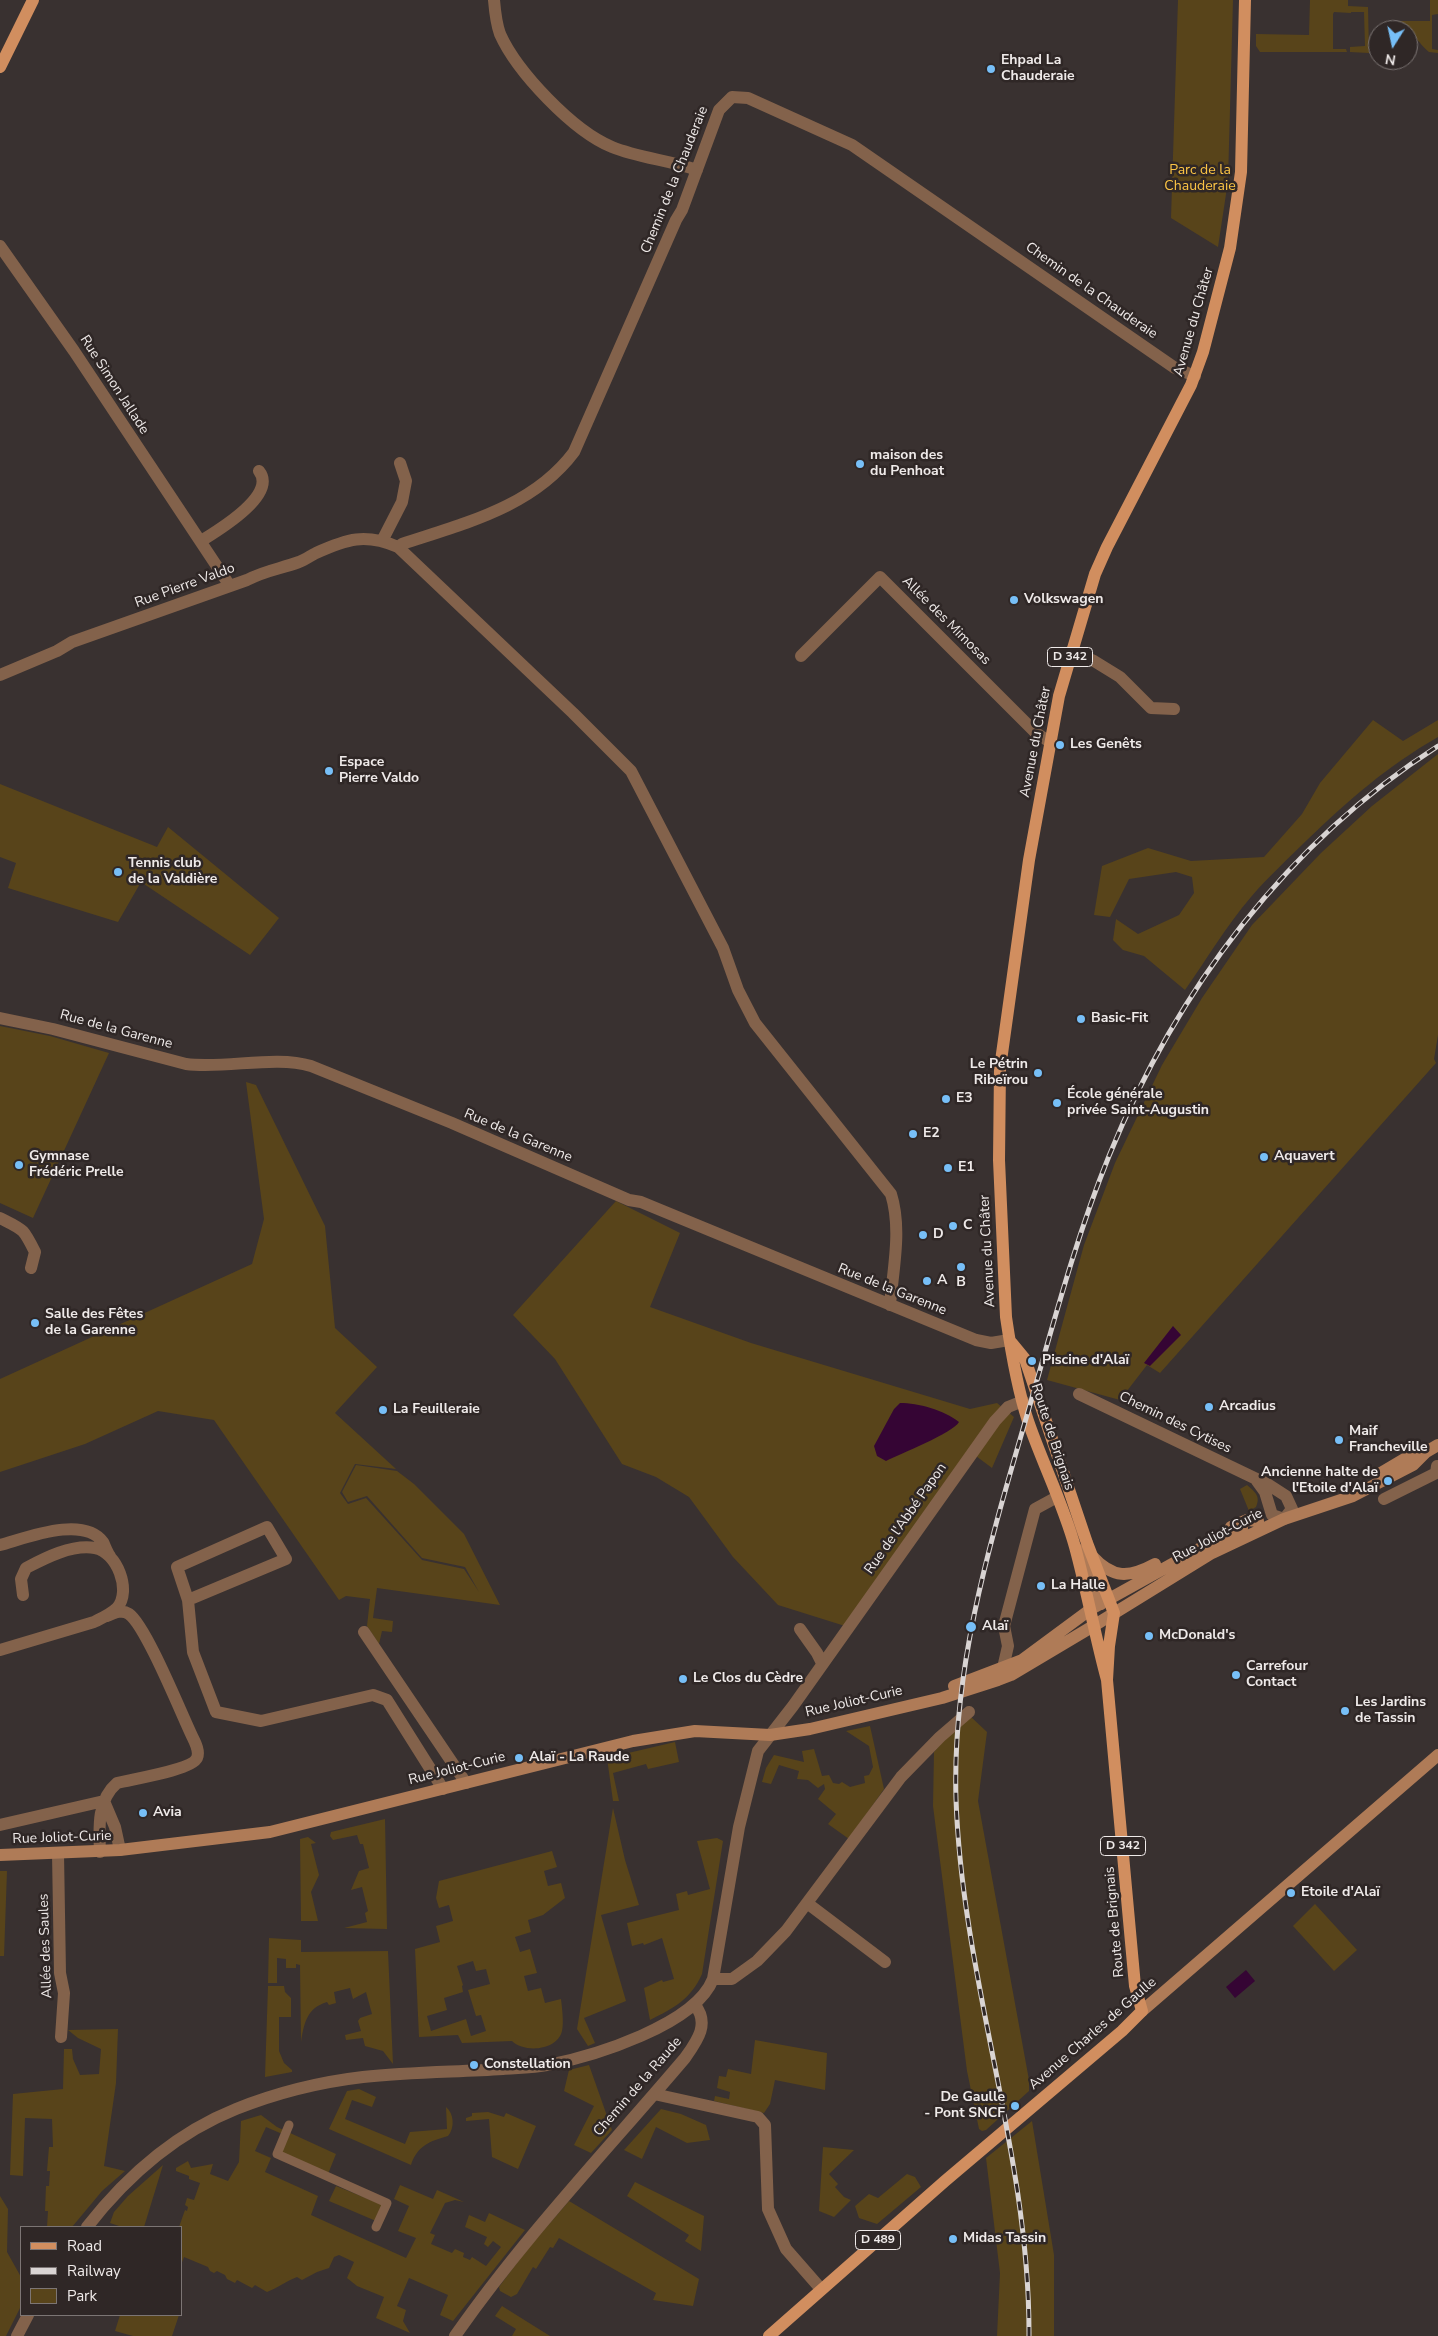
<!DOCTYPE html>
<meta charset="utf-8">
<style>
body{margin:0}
#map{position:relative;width:1438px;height:2336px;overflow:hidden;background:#393130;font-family:"Nunito Sans",sans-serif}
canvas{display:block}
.legend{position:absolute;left:20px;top:2226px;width:162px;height:90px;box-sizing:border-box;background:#2f2726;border:1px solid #7c7574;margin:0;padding:6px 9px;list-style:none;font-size:15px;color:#efeae9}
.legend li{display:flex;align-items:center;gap:10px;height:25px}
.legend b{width:25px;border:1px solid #7c7574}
.north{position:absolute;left:1368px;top:20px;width:50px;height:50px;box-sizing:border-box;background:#2f2726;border:1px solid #7c7574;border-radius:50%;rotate:190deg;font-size:14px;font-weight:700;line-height:20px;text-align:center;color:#efeae9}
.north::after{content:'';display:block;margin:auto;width:18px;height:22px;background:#77bff7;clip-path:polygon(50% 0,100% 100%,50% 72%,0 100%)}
</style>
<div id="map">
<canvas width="1438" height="2336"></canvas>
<ul class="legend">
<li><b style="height:6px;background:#d18e5f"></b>Road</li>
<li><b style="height:6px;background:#d9d4d3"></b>Railway</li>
<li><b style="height:14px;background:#58441a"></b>Park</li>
</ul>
<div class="north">N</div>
</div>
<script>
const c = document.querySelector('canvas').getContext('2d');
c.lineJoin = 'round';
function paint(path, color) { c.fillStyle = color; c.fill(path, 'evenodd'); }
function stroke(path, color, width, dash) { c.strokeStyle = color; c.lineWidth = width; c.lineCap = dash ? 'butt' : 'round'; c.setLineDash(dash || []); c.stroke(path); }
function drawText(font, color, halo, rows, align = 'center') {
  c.font = font + ' "Nunito Sans",sans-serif'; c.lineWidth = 5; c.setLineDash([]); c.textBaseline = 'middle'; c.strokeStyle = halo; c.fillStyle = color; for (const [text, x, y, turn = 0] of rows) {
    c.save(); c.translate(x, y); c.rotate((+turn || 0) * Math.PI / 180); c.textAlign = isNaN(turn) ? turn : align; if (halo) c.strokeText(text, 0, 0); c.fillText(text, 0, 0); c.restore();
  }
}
const green = new Path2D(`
 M1178 0H1233L1228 181 1218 247 1171 218Z
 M1310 0H1348V6L1368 7 1369 53 1350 52V47L1365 46 1364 12H1351V13L1334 12 1333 14V49H1346L1347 52H1260L1256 46V34L1309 35Z
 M1430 0H1438V14L1432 15V49L1438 50V53L1429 52C1418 43 1414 31 1400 30L1394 21H1430Z
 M1373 720 1403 741 1438 720V737C1386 767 1350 799 1307 840 1288 859 1268 877 1251 897 1226 926 1207 959 1185 990L1144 956 1123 950 1113 940 1116 919 1138 934 1179 915 1194 893 1192 877 1176 872 1129 879 1110 917 1094 915 1102 866 1148 848 1191 861 1264 857 1302 814 1320 783Z
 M1438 754V1035L1434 1059 1436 1063 1160 1373 1147 1365 1120 1400 1047 1380 1084 1245 1115 1163 1162 1065 1202 998 1252 925 1321 853 1372 806Z
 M0 784 157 847 168 827 279 918 250 955 141 882 118 922 8 888 16 863 0 857Z
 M0 1026 50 1036 109 1053 33 1218 0 1203Z
 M246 1082 256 1085 325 1226 335 1328 377 1367 335 1413 396 1469 355 1464 340 1493 348 1504 366 1498 422 1560 464 1569 479 1592 465 1567 422 1558 367 1496 348 1502 342 1492 356 1465 397 1471 414 1484 464 1534 500 1605 377 1588 373 1618 393 1621 392 1632 382 1631 379 1644 367 1626 370 1599 346 1596 339 1600 214 1420 158 1411 85 1444 0 1472V1379L252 1264 264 1219Z
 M616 1201 680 1233 650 1307 751 1343 970 1409 997 1403 1014 1417 992 1468 968 1450 845 1626 778 1605 733 1557 689 1497 656 1477 622 1464 555 1359 513 1315Z
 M1247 1485C1255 1492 1261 1496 1256 1507L1249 1511 1240 1489Z
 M970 1716 987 1732 978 1801 1029 2080V2091L986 2130 982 2131 979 2129 967 2071 933 1806 934 1752 949 1735Z
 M870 1726 884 1789 849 1839 828 1824 836 1814 818 1799 825 1789 824 1784 818 1788 808 1780 797 1779 799 1771 779 1765 771 1784 762 1782 766 1768 774 1755 804 1762 802 1751 814 1749 822 1776 829 1775 833 1783 839 1784 842 1782 850 1787 865 1783 864 1776 869 1775 873 1767 869 1746 846 1731Z
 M675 1742 679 1762 648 1769 646 1764 613 1773 619 1801H613L607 1758Z
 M613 1808 625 1860 639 1905 601 1915 626 2001 584 2018 595 2043 588 2046 577 2029Z
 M385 1819 387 1929 344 1928 367 1922 365 1913 368 1911 362 1887 351 1890 359 1871 369 1868 363 1844H360L357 1835 333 1840 330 1836 331 1832Z
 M308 1837 316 1843 311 1844 319 1875 311 1892 318 1921H301L300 1839Z
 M717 1838 723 1841 702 1974C691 1999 674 2008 650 2020L644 1988 662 1980 663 1982 674 1979 662 1938 644 1945 643 1943 632 1946 627 1923 679 1910 676 1894 687 1891 688 1895 710 1889 697 1841Z
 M552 1851 557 1867 544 1871 548 1886 561 1883 565 1898 543 1915 528 1920 531 1932 515 1937 520 1952 530 1949 537 1973 524 1976 528 1991 541 1988 545 2003 561 1999C562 2008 564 2022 562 2031 557 2051 524 2053 512 2041L462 2043 458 2035 419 2037 415 1949 440 1942 436 1926 453 1921 449 1905 439 1908 436 1898 439 1881ZM473 1961 476 1971 486 1969 490 1984 468 1990 476 2016 481 2015 486 2031 471 2036 466 2019 431 2031 427 2016 447 2010 444 1998 463 1992 462 1986 463 1985 457 1966Z
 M0 1871H7L4 1956H0Z
 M1315 1904 1357 1950 1334 1971 1293 1926Z
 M269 1938 301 1940V1952L388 1951 393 2064 383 2051 365 2046 363 2038 346 2040 345 2035 361 2031 358 2021 360 2018 372 2014 366 1992 353 1999 350 1988 334 1992 336 2003 329 2005 327 2002C307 2008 304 2023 301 2042L300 1965 296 1964V1968H286V1959L277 1958V1983H268Z
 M268 1986H284L285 1992 291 1998V2017H279V2051L284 2063 292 2070V2072L265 2077Z
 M118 2029 116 2083 104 2166 125 2171 102 2191 72 2227H47L48 2211H45L46 2186H49L50 2171H47L49 2147H53L52 2119 25 2118 23 2176 10 2175 13 2094 63 2089 64 2049H72L73 2059 80 2075 99 2074 101 2049 78 2038 68 2030Z
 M755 2040 827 2053 825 2090 775 2080 770 2104 764 2113 714 2101 715 2096 729 2099 730 2092 717 2088 719 2076 726 2077 728 2069 751 2074Z
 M589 2065 612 2130 591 2153 574 2145 594 2106 564 2091 569 2070Z
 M359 2089 376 2097 372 2107 352 2100 345 2119 405 2144 410 2132 447 2129 446 2107C454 2113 455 2128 448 2136 430 2141 417 2146 411 2165L329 2129 347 2091Z
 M661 2109 681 2114 706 2125 710 2140 687 2143 656 2127 642 2159 624 2150Z
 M488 2112 504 2117 506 2113 536 2126 518 2169 492 2157 489 2119 466 2121V2118L472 2116V2113Z
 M261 2115 277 2127 336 2154 328 2174 280 2153 287 2136 266 2127 255 2151 271 2158 265 2172 318 2196 311 2215 406 2258 416 2238 398 2231 409 2206 394 2199 400 2185 433 2199 437 2190 464 2202 455 2200 445 2203 430 2233 435 2235 431 2244 452 2253 455 2249 464 2253 463 2257 470 2260 472 2257 486 2266 501 2247 493 2241 488 2247 484 2244 487 2237 465 2227 469 2215 485 2222 489 2213 525 2230 453 2321 440 2315 448 2295 409 2278 397 2306 406 2310 403 2321 410 2333 376 2318 384 2297 357 2286 347 2278 354 2262 339 2255 334 2257 329 2268 317 2272 302 2280 297 2277C286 2281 278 2288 267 2292L255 2285 252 2288 237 2280 235 2283 227 2279 225 2275 217 2271 214 2273 210 2271 208 2267 184 2257 181 2265V2227H179L185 2210 187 2211 188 2207 185 2205 187 2198 194 2200 200 2183 189 2179V2176L176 2171V2168L188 2161 191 2168 213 2164 210 2174 228 2181 239 2162 241 2121Z
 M1032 2121 1054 2255V2336H997L1000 2273 986 2158Z
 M823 2147 854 2150 829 2174 838 2184 835 2187 844 2197 851 2200 834 2217 819 2211Z
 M163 2165 144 2227H122L110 2223 114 2212 128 2196Z
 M907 2174 915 2177 921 2187 877 2224 859 2218 855 2206 869 2194 878 2198Z
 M635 2182 704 2216 701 2251 685 2241 689 2235 627 2196Z
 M336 2186 383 2205 376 2221 329 2201Z
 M0 2196 8 2209 7 2252 21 2277V2306L6 2336H0Z
 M569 2201 699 2279 693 2306 653 2300 656 2293 559 2238 553 2248 550 2247 536 2269 533 2267 517 2294 511 2297 500 2291 499 2287 525 2252Z
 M502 2306 550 2336H512L516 2329 495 2316Z
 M120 2315H179L172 2336H133L115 2331Z`);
const water = new Path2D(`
 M1173 1326 1181 1335 1150 1366 1144 1363Z
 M900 1403C918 1403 944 1410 959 1422 953 1433 900 1454 886 1461L877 1456 874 1446 894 1409Z
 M1246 1970 1255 1981 1235 1998 1226 1987Z`);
const pedestrian = new Path2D(`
 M289 2125 277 2154 387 2203 376 2227`);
const minor = new Path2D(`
 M494 0C495 12 496 23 500 34 517 72 573 131 612 147 639 158 669 160 697 170
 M0 246 74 351 230 586
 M201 541C217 531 278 495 259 471
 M382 541 402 502 406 481 400 463
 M398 547 402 544C465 523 533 507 574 452L676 220 682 210 719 110 732 97 748 98 852 145 1175 368 1195 376
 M1071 651 1094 661 1120 677 1151 708 1174 709
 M801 656 880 577 1036 733 1050 742
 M0 675 57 651 72 642 247 580C266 570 280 569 299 562 305 560 310 556 316 553 347 539 365 533 398 547L573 713 631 771 723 948 738 990 755 1023 891 1194C902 1229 893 1269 890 1305
 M0 1018 53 1029 186 1064C226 1069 275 1055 311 1066L452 1123 629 1200 641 1202 976 1340 991 1343 1009 1340
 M0 1218C24 1230 23 1228 35 1252L31 1268
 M1079 1394 1269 1485 1286 1496 1292 1509 1284 1519 1272 1515 1265 1492 1257 1481
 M1384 1499 1436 1473 1437 1466
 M0 1545C26 1538 83 1515 103 1542 105 1546 107 1552 110 1556
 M188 1600 286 1559 267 1527 177 1567 188 1600 193 1652 216 1712 261 1721 373 1695 387 1700 443 1789
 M800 1629 817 1653 822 1663
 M364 1632 466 1783
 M0 1650 94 1622C102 1618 111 1614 117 1608 132 1591 117 1552 95 1548 72 1544 45 1558 26 1568L21 1579 23 1595
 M1003 1668 1008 1646 1004 1626 1035 1509 1057 1497
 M104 1801 115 1827 120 1850
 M0 1825 104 1801
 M100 1852C99 1828 97 1800 117 1783 132 1779 192 1770 197 1758 200 1751 195 1742 192 1736 181 1713 146 1626 129 1614 122 1609 114 1613 107 1616
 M58 1853 60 1973 64 1993 61 2037
 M807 1903 885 1962
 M713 1979H732L757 1961 786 1931 901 1777 940 1737 969 1712
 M654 2094 758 2117 765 2125 768 2209 786 2249 821 2289
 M87 2227C126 2177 176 2133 236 2109 276 2093 320 2082 363 2077 410 2072 456 2072 503 2069 518 2068 534 2068 548 2065 594 2056 695 2025 713 1979L739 1827 758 1751 793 1706 995 1421 1008 1407 1023 1401
 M17 2336 28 2315
 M455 2336C524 2237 607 2150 685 2058 697 2041 710 2024 695 2005`);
const secondary = new Path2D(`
 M1381 1473 1408 1457 1426 1452
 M1231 1527 1247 1520 1258 1521
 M1077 1549 1085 1559 1101 1604
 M1092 1556C1113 1579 1129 1578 1155 1564
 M954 1686 1022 1660 1091 1609 1210 1543 1242 1528
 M0 1855 120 1850 270 1832 633 1741 695 1731 770 1735 810 1729 942 1698 998 1680 1011 1675 1095 1625 1212 1553 1284 1519 1353 1496 1413 1465 1426 1452 1438 1445
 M1142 2011 1438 1755`);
const primary = new Path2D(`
 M0 67 33 0
 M1107 1680C1095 1636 1087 1591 1075 1547 1064 1506 1042 1462 1028 1421 1017 1388 1011 1351 1006 1317L999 1160 1000 1068 1029 860 1059 696 1095 574 1107 547 1191 385 1203 352 1230 248 1241 172 1245 0
 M769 2336 945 2181 1122 2031 1142 2011 1135 1986 1107 1680 1109 1646 1114 1613 1087 1543 1025 1359 1011 1342`);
const rail = new Path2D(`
 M1029 2336C1030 2155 962 1980 956 1799 952 1669 989 1546 1025 1422 1051 1333 1074 1242 1109 1156 1176 991 1287 842 1438 746`);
const markers = [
 [991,69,5,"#77bff7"],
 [860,464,5,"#77bff7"],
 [1014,600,5,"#77bff7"],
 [1060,745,5,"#77bff7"],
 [329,771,5,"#77bff7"],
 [118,872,5,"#77bff7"],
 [1081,1019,5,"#77bff7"],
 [1038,1073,5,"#77bff7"],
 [946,1099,5,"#77bff7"],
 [1057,1103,5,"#77bff7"],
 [913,1134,5,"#77bff7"],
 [1264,1157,5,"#77bff7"],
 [19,1165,5,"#77bff7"],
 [948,1168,5,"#77bff7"],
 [953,1226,5,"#77bff7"],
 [923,1235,5,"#77bff7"],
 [961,1267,5,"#77bff7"],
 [927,1281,5,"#77bff7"],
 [35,1323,5,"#77bff7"],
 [1032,1361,5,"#77bff7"],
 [1209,1407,5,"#77bff7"],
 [383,1410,5,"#77bff7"],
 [1339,1440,5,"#77bff7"],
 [1388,1481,5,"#77bff7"],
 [1041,1586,5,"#77bff7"],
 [971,1627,6,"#77bff7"],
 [1149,1636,5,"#77bff7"],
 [1236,1675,5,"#77bff7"],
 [683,1679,5,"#77bff7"],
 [1345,1711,5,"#77bff7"],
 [519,1758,5,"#77bff7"],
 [143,1813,5,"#77bff7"],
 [1291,1893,5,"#77bff7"],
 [474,2065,5,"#77bff7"],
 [1015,2106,5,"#77bff7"],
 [953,2239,5,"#77bff7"]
];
const shields = [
 [1070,657,45],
 [1123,1846,45],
 [878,2240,45]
];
const shieldNames = [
 ["D 342",1070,657],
 ["D 342",1123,1846],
 ["D 489",878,2240]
];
const poiNames = [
 ["Ehpad La",1001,61],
 ["Chauderaie",1001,77],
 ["maison des",870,456],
 ["du Penhoat",870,472],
 ["Volkswagen",1024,600],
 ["Les Genêts",1070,745],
 ["Espace",339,763],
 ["Pierre Valdo",339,779],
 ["Tennis club",128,864],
 ["de la Valdière",128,880],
 ["Basic-Fit",1091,1019],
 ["Le Pétrin",1028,1065,"right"],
 ["Ribeïrou",1028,1081,"right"],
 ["École générale",1067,1095],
 ["privée Saint-Augustin",1067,1111],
 ["E3",956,1099],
 ["E2",923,1134],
 ["Gymnase",29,1157],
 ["Frédéric Prelle",29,1173],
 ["Aquavert",1274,1157],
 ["E1",958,1168],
 ["C",963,1226],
 ["D",933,1235],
 ["A",937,1281],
 ["B",961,1283,"center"],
 ["Salle des Fêtes",45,1315],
 ["de la Garenne",45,1331],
 ["Piscine d'Alaï",1042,1361],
 ["Arcadius",1219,1407],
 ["La Feuilleraie",393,1410],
 ["Maif",1349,1432],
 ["Francheville",1349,1448],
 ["Ancienne halte de",1378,1473,"right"],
 ["l'Etoile d'Alaï",1378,1489,"right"],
 ["La Halle",1051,1586],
 ["Alaï",982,1627],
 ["McDonald's",1159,1636],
 ["Carrefour",1246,1667],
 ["Contact",1246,1683],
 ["Le Clos du Cèdre",693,1679],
 ["Les Jardins",1355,1703],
 ["de Tassin",1355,1719],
 ["Alaï - La Raude",529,1758],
 ["Avia",153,1813],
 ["Etoile d'Alaï",1301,1893],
 ["Constellation",484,2065],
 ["De Gaulle",1005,2098,"right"],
 ["- Pont SNCF",1005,2114,"right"],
 ["Midas Tassin",963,2239]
];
const parkNames = [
 ["Parc de la",1200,171],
 ["Chauderaie",1200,187]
];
const streetNames = [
 ["Chemin de la Chauderaie",675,180,-68],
 ["Chemin de la Chauderaie",1091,291,35],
 ["Avenue du Châter",1194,322,-74],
 ["Rue Simon Jallade",114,385,57],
 ["Rue Pierre Valdo",185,586,-20],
 ["Allée des Mimosas",946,621,45],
 ["Avenue du Châter",1036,742,-79],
 ["Rue de la Garenne",116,1030,15],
 ["Rue de la Garenne",518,1136,23],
 ["Avenue du Châter",988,1251,-93],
 ["Rue de la Garenne",892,1290,22],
 ["Chemin des Cytises",1175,1423,26],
 ["Route de Brignais",1052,1437,72],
 ["Rue de l'Abbé Papon",906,1519,-55],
 ["Rue Joliot-Curie",1218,1536,-28],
 ["Rue Joliot-Curie",854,1702,-13],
 ["Rue Joliot-Curie",457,1769,-14],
 ["Rue Joliot-Curie",62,1838,-2],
 ["Route de Brignais",1115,1922,-95],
 ["Allée des Saules",46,1946,-92],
 ["Avenue Charles de Gaulle",1093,2034,-41],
 ["Chemin de la Raude",638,2087,-49]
];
paint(green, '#58441a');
paint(water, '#350534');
stroke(pedestrian, '#83624b', 9);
stroke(minor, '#83624b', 12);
stroke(secondary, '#af7b57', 12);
stroke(primary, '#d18e5f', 12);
stroke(rail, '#d9d4d3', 5);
stroke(rail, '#2f2726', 3, [9]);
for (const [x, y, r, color] of markers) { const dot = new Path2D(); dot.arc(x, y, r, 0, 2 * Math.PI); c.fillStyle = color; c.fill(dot); stroke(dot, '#2f2726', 2); }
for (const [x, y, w] of shields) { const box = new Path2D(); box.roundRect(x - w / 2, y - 9.5, w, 19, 4); c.fillStyle = '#2f2726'; c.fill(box); stroke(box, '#efeae9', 1); }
drawText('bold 12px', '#efeae9', null, shieldNames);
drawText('bold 14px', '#efeae9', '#2f2726', poiNames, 'left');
drawText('14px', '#fbc445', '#2f2726', parkNames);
drawText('14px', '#efeae9', '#2f2726', streetNames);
</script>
